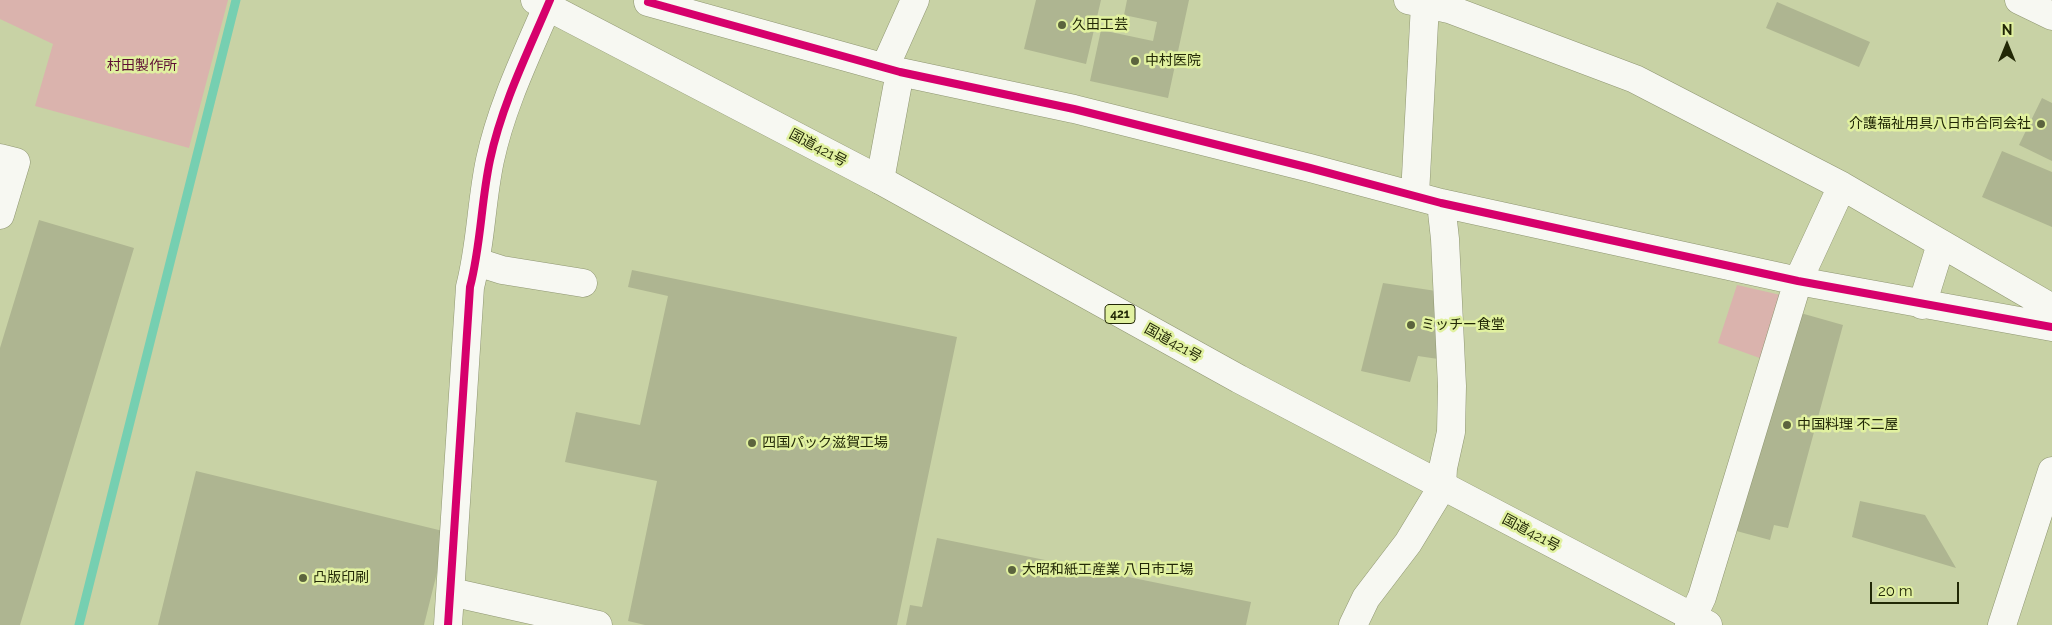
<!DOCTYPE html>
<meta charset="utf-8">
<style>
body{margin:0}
#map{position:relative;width:2052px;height:625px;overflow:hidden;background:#c8d2a5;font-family:Raleway,sans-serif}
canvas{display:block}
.north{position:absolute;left:1982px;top:20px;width:50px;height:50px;-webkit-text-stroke:4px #e1f1a0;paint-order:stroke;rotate:0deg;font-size:14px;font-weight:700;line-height:20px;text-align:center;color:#222806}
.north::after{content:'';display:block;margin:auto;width:18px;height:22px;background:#222806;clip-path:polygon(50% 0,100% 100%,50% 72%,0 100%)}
.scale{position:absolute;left:1870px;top:582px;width:89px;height:22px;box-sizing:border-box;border:2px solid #222806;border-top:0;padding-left:6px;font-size:15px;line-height:18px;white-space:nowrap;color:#222806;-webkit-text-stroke:4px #e1f1a0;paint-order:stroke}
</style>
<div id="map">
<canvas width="2052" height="625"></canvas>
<div class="north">N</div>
<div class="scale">20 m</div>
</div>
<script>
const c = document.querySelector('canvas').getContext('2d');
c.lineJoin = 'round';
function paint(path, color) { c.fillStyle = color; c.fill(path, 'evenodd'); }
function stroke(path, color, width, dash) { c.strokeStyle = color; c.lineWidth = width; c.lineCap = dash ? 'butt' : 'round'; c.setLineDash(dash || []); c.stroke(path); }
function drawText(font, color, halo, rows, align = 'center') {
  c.font = font + ' Raleway,"Noto Sans JP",sans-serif'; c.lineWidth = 5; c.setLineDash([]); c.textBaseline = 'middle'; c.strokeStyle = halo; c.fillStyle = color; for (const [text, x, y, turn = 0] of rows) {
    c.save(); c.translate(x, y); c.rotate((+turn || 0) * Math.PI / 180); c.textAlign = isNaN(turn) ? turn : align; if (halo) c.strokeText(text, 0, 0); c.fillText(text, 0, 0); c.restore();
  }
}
const green = new Path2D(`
 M0 0H228L189 148 35 106 53 44 0 19Z
 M1737 285 1785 296 1768 361 1718 343Z`);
const stream = new Path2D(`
 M79 625 236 0`);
const building = new Path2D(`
 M1036 0H1101L1086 64 1024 49Z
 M1127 0H1189L1168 98 1090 81 1101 30 1153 41 1157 22 1124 15Z
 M1777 2 1870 42 1859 67 1766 28Z
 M2042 98 2052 103V161L2019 145Z
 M2002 151 2052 172V227L1982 197Z
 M39 220 134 248 20 625H0V348Z
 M632 270 957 337 897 625H645L628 621 657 481 565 462 576 412 640 425 668 296 628 287Z
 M1383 283 1456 294 1445 360 1418 356 1410 382 1361 371Z
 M1790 310 1843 325 1788 528 1774 525 1770 540 1729 529Z
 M196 471 447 532 424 625H158Z
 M1860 501 1925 515 1956 568 1852 537Z
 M937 538 1251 602 1246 625H906L910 605 922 607Z`);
const minor = new Path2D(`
 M1408 0 1449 9 1635 79 1842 186 2052 308
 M2019 0 2052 16
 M648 2 900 72 1074 109 1310 168 1441 203 1798 281 2052 327
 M885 67 915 0
 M0 158 16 162 0 215
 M880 180 900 72
 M1415 195 1425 4
 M477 262 502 270 583 283
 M1922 305 1941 244
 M451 592 598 625
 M448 625 470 287C481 245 481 202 490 160 502 104 528 52 550 0
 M1353 625 1366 598 1408 543 1442 487 1443 468 1451 432 1452 386 1445 239 1441 203
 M1689 625 1702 597 1798 281 1842 186
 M2002 625 2052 471`);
const highway = new Path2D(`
 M535 0 880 180 1239 379 1708 625`);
const cycleway = new Path2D(`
 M648 2 900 72 1074 109 1310 168 1441 203 1798 281 2052 327
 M448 625 470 287C481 245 481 202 490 160 502 104 528 52 550 0`);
const markers = [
 [1062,25,5,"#5c643e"],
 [1135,61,5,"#5c643e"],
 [2041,124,5,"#5c643e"],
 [1411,325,5,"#5c643e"],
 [1787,425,5,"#5c643e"],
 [752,443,5,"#5c643e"],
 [1012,570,5,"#5c643e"],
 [303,578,5,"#5c643e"]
];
const shields = [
 [1120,314,30]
];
const shieldNames = [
 ["421",1120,314]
];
const poiNames = [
 ["久田工芸",1072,25],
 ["中村医院",1145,61],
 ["介護福祉用具八日市合同会社",2031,124,"right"],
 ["ミッチー食堂",1421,325],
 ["中国料理 不二屋",1797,425],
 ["四国パック滋賀工場",762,443],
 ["大昭和紙工産業 八日市工場",1022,570],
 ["凸版印刷",313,578]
];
const parkNames = [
 ["村田製作所",142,66]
];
const streetNames = [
 ["国道421号",818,148,28],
 ["国道421号",1173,343,29],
 ["国道421号",1531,533,28]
];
paint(green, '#dab3ad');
stroke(stream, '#76cfb1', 9);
paint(building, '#aeb591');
stroke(minor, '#8f9672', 29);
stroke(highway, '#8f9672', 29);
stroke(minor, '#f7f8f2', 28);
stroke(highway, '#f7f8f2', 28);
stroke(cycleway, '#d6006c', 8);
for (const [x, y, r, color] of markers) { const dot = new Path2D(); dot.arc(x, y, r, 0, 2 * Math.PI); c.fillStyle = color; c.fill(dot); stroke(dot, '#e1f1a0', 2); }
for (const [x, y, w] of shields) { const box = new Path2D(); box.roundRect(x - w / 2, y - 9.5, w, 19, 4); c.fillStyle = '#e1f1a0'; c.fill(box); stroke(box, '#222806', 1); }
drawText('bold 12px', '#222806', null, shieldNames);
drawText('14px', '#222806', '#e1f1a0', poiNames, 'left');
drawText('14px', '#5d0d33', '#e1f1a0', parkNames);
drawText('14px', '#222806', '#e1f1a0', streetNames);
</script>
